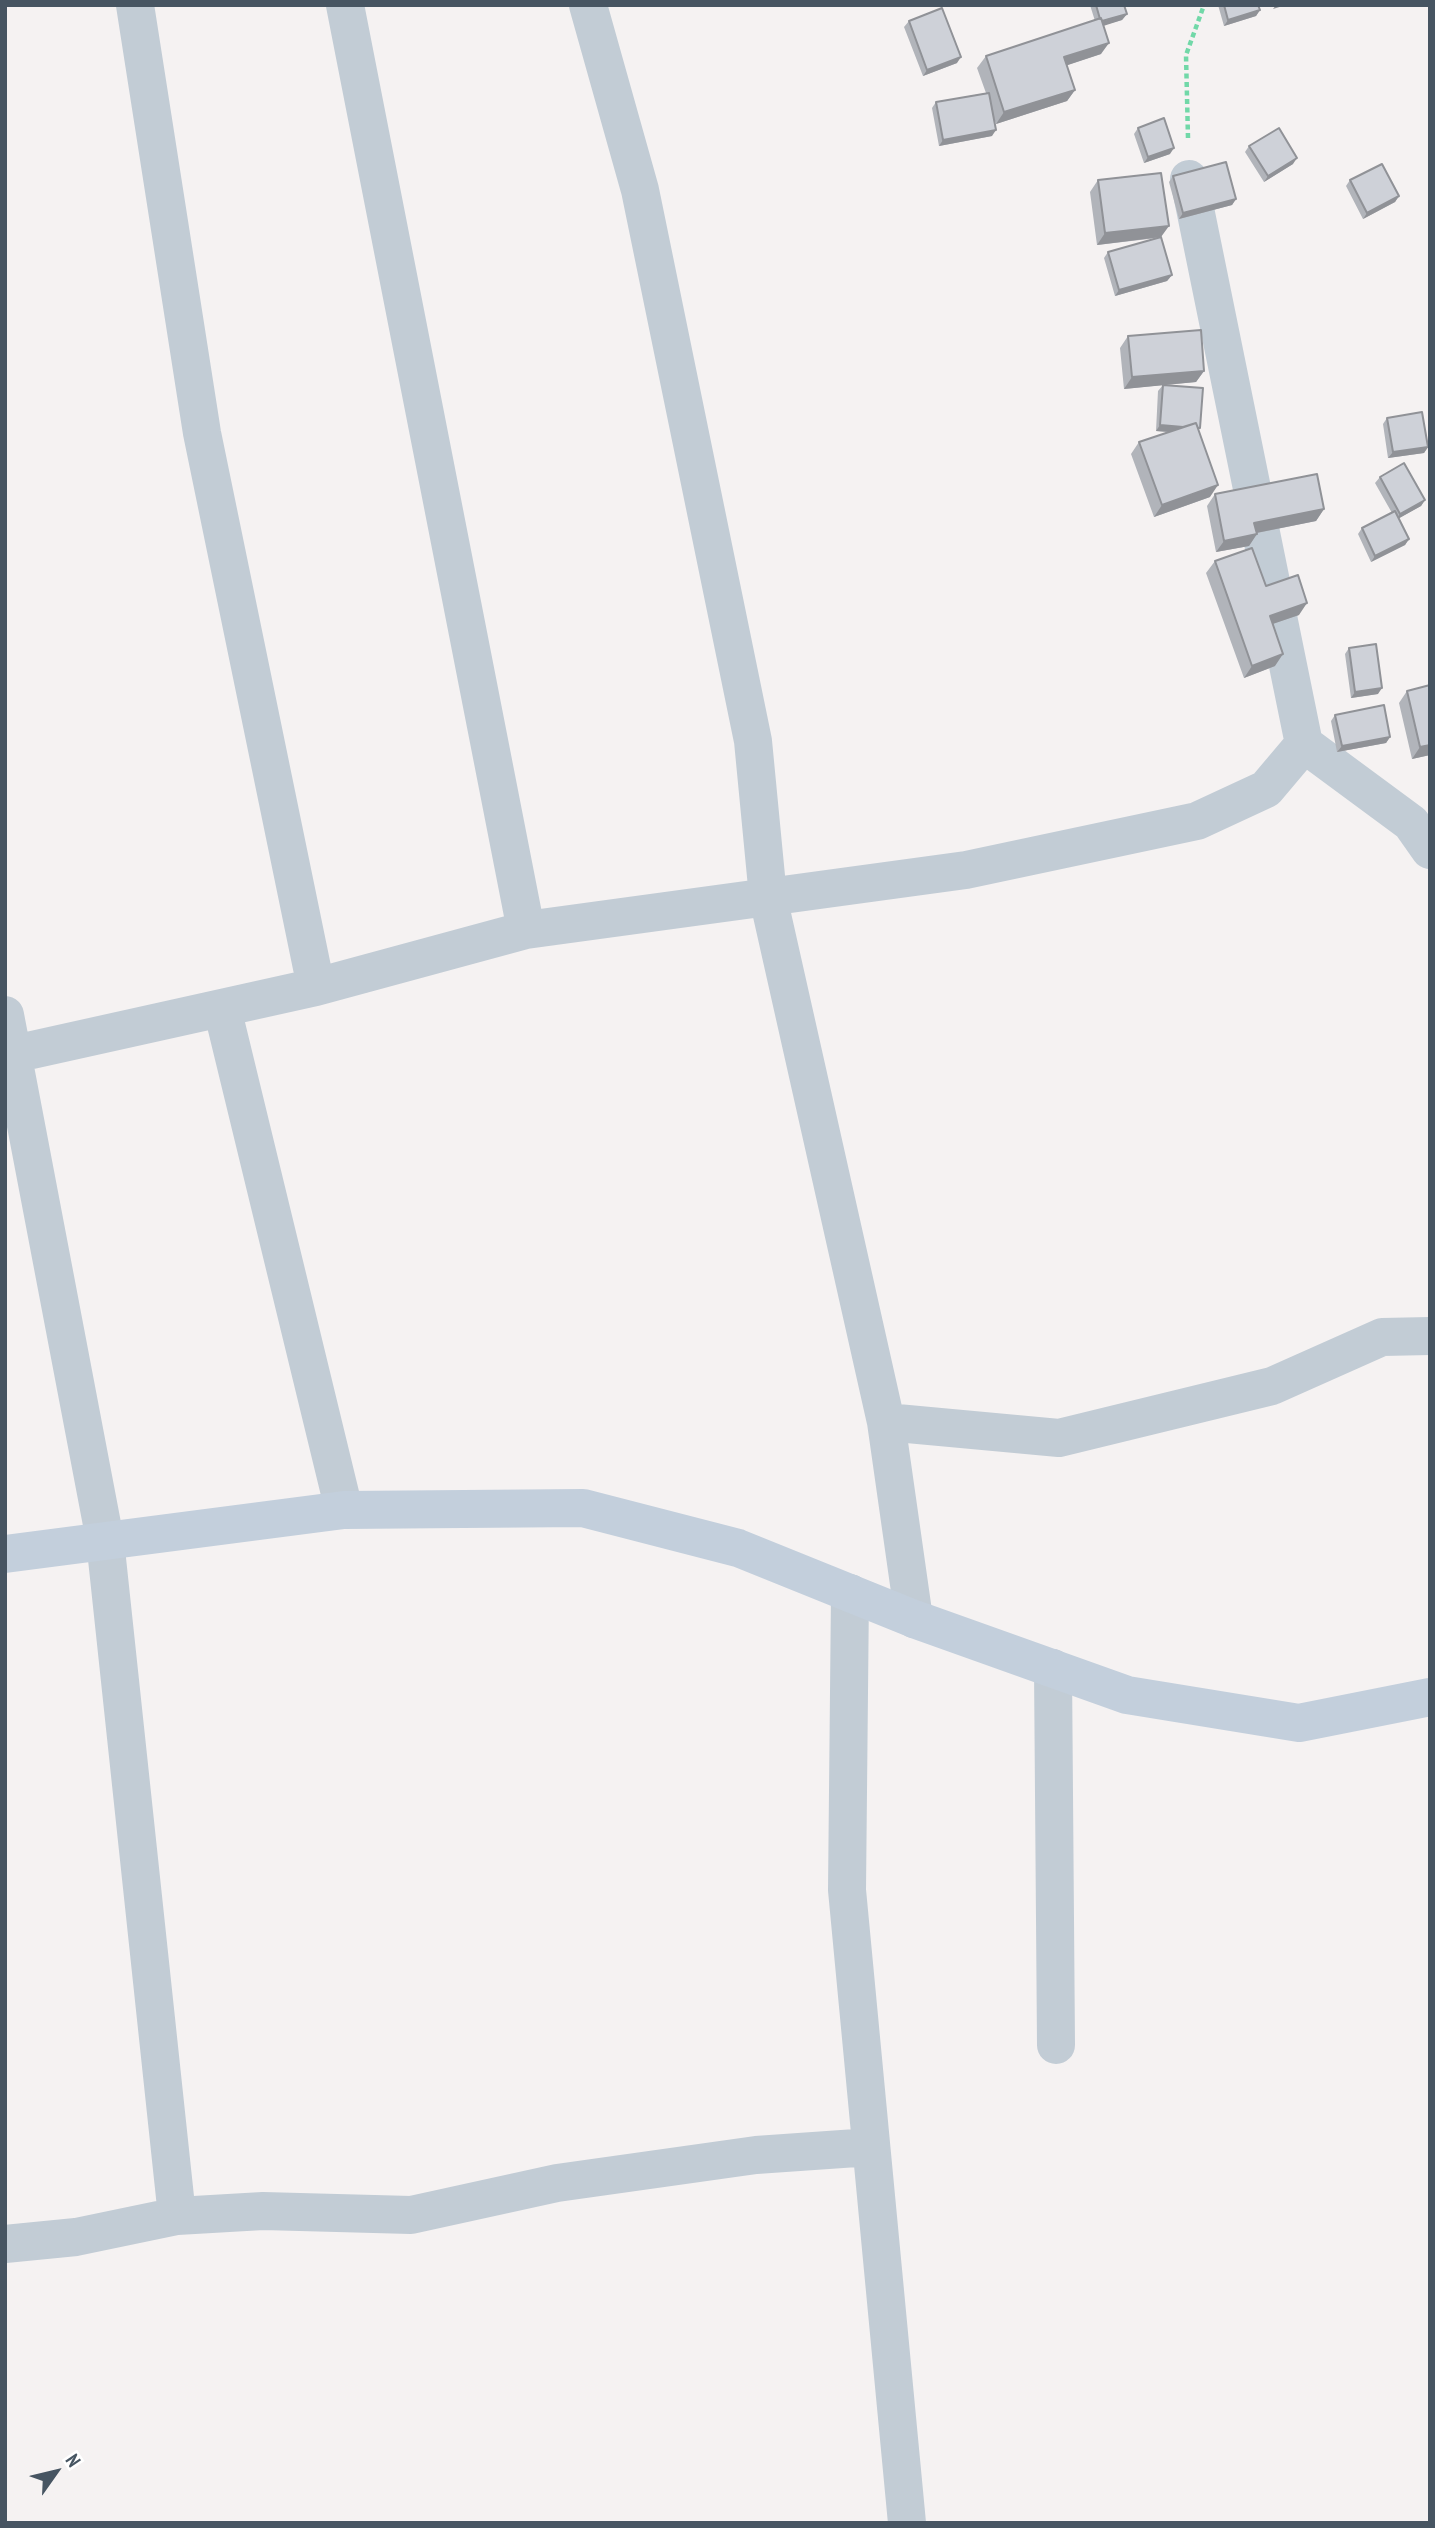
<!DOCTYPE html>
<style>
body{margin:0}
#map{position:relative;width:1435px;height:2528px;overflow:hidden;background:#f5f2f2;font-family:"PT Sans Narrow",sans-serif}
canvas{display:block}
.frame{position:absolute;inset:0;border:7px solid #475562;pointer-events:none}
.north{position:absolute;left:21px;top:2437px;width:70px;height:70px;-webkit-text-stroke:5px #fff;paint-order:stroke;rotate:56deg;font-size:19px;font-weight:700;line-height:28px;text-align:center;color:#475562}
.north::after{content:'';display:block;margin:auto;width:24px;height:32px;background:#475562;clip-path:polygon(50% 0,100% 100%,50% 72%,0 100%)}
</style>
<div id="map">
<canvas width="1435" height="2528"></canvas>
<div class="frame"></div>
<div class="north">N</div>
</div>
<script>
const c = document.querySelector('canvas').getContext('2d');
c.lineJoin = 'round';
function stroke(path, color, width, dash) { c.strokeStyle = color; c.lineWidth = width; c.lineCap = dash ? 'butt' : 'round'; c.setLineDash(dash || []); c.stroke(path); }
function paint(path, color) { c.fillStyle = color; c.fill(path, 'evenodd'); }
const path = new Path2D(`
 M1188 138 1186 55 1204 5`);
const street = new Path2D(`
 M135 5 202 433 316 987
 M345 5 526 930
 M588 5 640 190 753 741 768 897 886 1422 914 1619
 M1189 179 1304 744 1411 823 1430 850
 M222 1008 344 1510
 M5 1015 105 1540 177 2216
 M5 1056 316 987 526 930 966 870 1197 821 1266 789 1304 744
 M886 1422 1059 1438 1272 1386 1382 1337 1430 1336
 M850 1593 847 1890 907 2523
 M1053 1668 1056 2045
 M5 2244 76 2237 177 2216 263 2211 411 2215 557 2183 756 2155 871 2147`);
const secondary = new Path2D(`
 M5 1554 344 1510 583 1508 738 1548 914 1619 1127 1695 1299 1723 1430 1697`);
const wall = new Path2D(`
 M1090 5H1124L1127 14 1122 20 1104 25 1101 54 1067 65 1075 90 1067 101 996 124 994 118 992 136 939 146 932 108 936 102 986 93 977 68 986 56 1095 21Z
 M1218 5H1258L1260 10 1256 16 1224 26Z
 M909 21 957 63 923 76 904 27Z
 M1138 128 1170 154 1144 163 1134 134Z
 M1249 146 1293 164 1264 182 1245 152Z
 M1173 176 1236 199 1232 205 1179 219 1169 182Z
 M1098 180 1161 237 1172 275 1167 281 1115 296 1104 258 1108 252 1157 238 1097 245 1090 192Z
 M1350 180 1399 196 1395 202 1363 219 1346 186Z
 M1128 336 1204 371 1196 382 1163 385 1199 431 1210 497 1154 517 1131 454 1139 442 1169 432 1156 431 1158 391 1163 385 1124 389 1120 348Z
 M1387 418 1428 447 1424 453 1388 458 1383 424Z
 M1380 477 1425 500 1421 506 1399 518 1409 539 1405 545 1371 562 1358 534 1362 528 1392 513 1375 483Z
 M1215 494 1324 509 1316 521 1257 533 1249 546 1216 552 1207 506Z
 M1215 561 1266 586 1299 615 1272 624 1275 666 1244 678 1206 573Z
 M1349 648 1378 694 1351 698 1345 654Z
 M1430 685V755L1412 759 1399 703 1407 691Z
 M1335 715 1390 737 1386 743 1337 752 1331 721Z`);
const shadedWall = new Path2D(`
 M1276 5H1286L1273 9Z
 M1260 10 1256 16 1224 26 1228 20Z
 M1127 14 1122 20 1097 28 1101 22Z
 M1109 43 1101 54 1056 69 1064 57Z
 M961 57 957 63 923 76 927 70Z
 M1075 90 1067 101 996 124 1004 112Z
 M996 130 992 136 939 146 943 140Z
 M1174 148 1170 154 1144 163 1148 157Z
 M1297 158 1293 164 1264 182 1268 176Z
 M1399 196 1395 202 1363 219 1367 213Z
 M1236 199 1232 205 1179 219 1183 213Z
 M1169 226 1161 237 1097 245 1105 233Z
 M1172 275 1167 281 1115 296 1119 290Z
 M1204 371 1196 382 1124 389 1132 377Z
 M1160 425 1200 428 1196 434 1156 431Z
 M1428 447 1424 453 1388 458 1393 452Z
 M1218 485 1210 497 1154 517 1162 505Z
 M1425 500 1421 506 1396 520 1400 514Z
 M1324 509 1316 521 1246 535 1254 523Z
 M1257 534 1249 546 1216 552 1224 541Z
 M1409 539 1405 545 1371 562 1375 556Z
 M1307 603 1299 615 1261 628 1270 616Z
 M1283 654 1275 666 1244 678 1252 666Z
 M1382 688 1378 694 1351 698 1355 692Z
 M1390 737 1386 743 1337 752 1342 746Z
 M1430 745V755L1412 759 1420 747Z`);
const building = new Path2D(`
 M1096 5H1124L1127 14 1102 21 1101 18 1100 19Z
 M1224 5H1258L1260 10 1228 20Z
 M942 8 961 57 927 70 909 21Z
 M1101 18 1109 43 1064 57 1075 90 1004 112 986 56Z
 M989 93 996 130 943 140 936 102Z
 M1164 118 1174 148 1148 157 1138 128Z
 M1279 128 1297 158 1268 176 1249 146Z
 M1226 162 1236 199 1183 213 1173 176Z
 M1382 164 1399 196 1367 213 1350 180Z
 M1161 173 1169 226 1105 233 1098 180Z
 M1161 237 1172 275 1119 290 1108 252Z
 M1201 330 1204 371 1132 377 1128 336Z
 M1163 385 1203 388 1200 428H1198L1196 423 1183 427 1160 425Z
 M1422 412 1428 447 1393 452 1387 418Z
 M1196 423 1218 485 1162 505 1139 442Z
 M1404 463 1425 500 1400 514 1380 477Z
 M1317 474 1324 509 1254 523 1257 534 1224 541 1215 494Z
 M1395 511 1409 539 1375 556 1362 528Z
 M1252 548 1266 586 1298 575 1307 603 1270 616 1283 654 1252 666 1215 561Z
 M1376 644 1382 688 1355 692 1349 648Z
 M1430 685V745L1420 747 1407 691Z
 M1384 705 1390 737 1342 746 1335 715Z`);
stroke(path, '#71d8a8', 4.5, [5, 3.5]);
stroke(street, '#c2ccd5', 38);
stroke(secondary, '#c3cfdc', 38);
paint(wall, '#b1b4ba');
paint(shadedWall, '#909297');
paint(building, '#ced1d8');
stroke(building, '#909297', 2);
</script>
